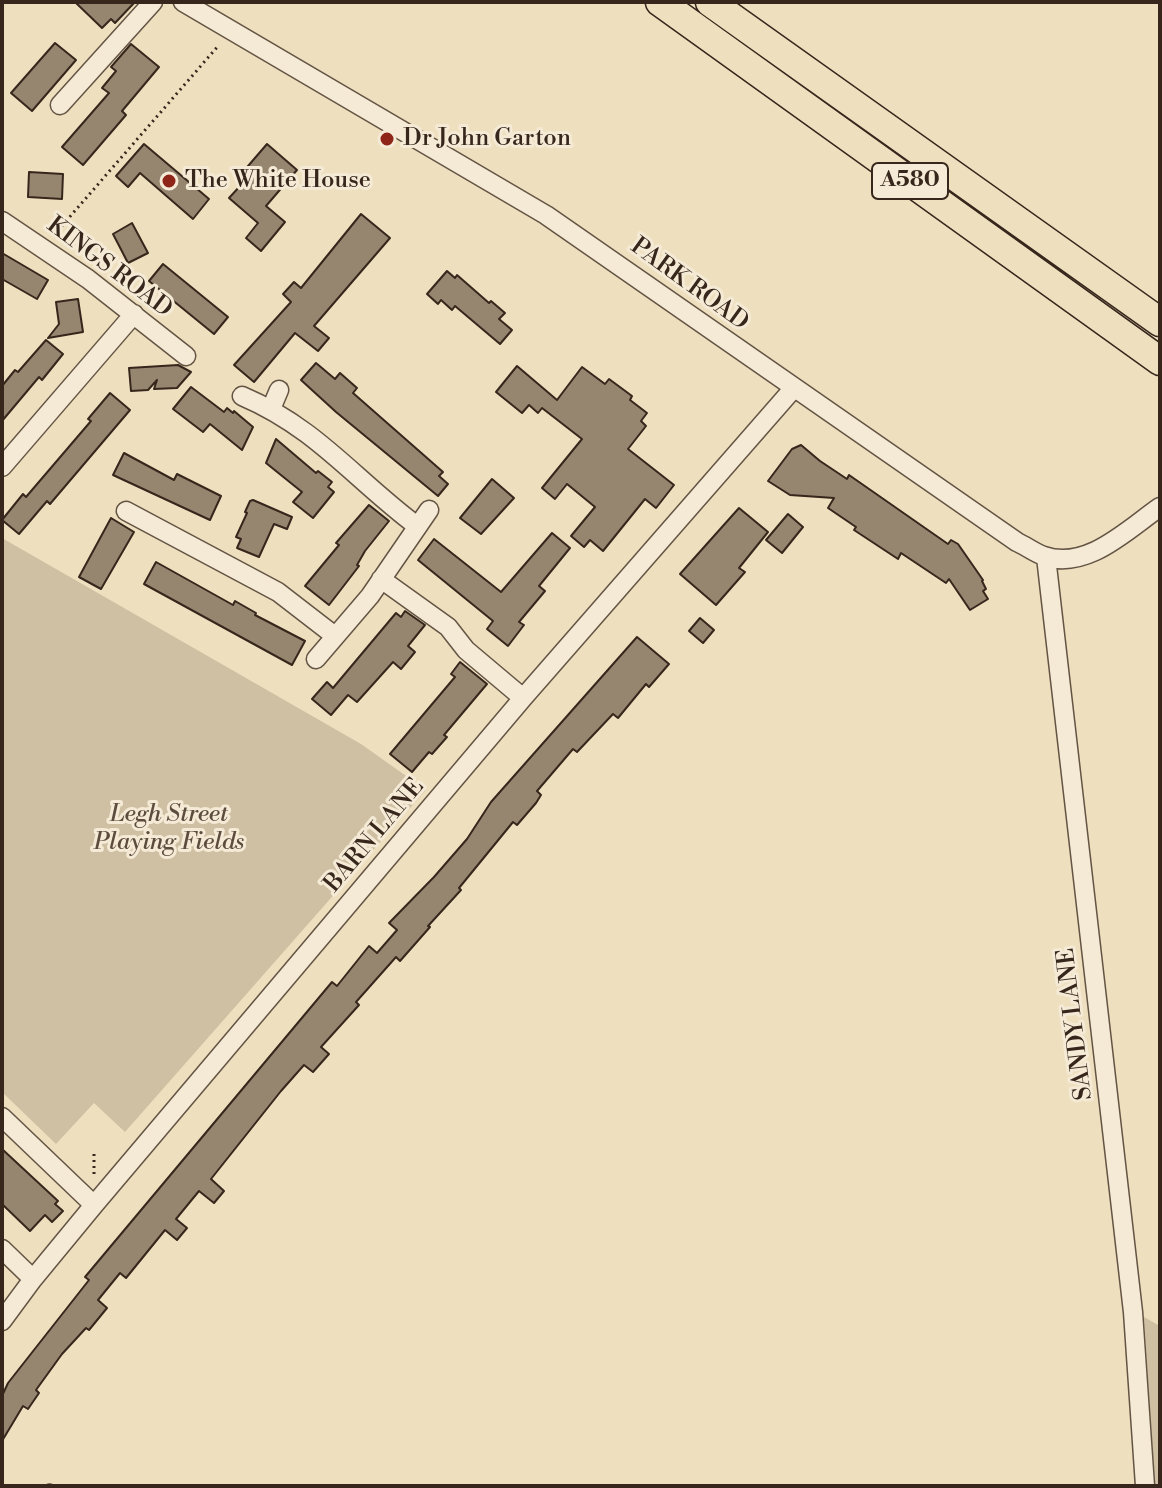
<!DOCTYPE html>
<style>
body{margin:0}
#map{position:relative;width:1162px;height:1488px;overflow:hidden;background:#eedfbf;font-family:"Libre Bodoni",serif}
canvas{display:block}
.frame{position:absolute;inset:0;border:4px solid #36261b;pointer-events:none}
</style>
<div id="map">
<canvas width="1162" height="1488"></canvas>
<div class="frame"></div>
</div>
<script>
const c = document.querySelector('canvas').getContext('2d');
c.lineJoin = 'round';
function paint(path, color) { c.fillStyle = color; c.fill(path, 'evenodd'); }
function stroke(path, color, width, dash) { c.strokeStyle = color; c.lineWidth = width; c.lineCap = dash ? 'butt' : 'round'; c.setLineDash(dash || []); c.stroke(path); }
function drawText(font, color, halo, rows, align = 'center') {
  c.font = font + ' "Libre Bodoni",serif'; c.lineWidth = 6; c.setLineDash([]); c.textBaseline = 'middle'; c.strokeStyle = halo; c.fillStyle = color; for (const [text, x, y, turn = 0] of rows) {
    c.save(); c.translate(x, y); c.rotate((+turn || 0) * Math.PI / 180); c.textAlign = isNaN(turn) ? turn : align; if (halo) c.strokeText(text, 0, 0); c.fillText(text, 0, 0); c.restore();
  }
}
const green = new Path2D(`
 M2 538 361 744 426 790 125 1132 94 1103 56 1144 2 1092Z
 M1144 1317 1160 1326V1486H1155Z`);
const stream = new Path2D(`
 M49 1486H50`);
const building = new Path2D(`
 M75 2H135L115 23 111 19 102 28Z
 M55 43 76 60 32 111 11 93Z
 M131 44 159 67 122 111 126 115 83 165 62 147 109 93 102 88 116 71 111 67Z
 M144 144 209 199 193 219 140 173 128 187 116 176Z
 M267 144 297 170 266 206 285 222 261 251 246 238 258 223 229 198 241 185 236 180Z
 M29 172 63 174 62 199 28 197Z
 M361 214 390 238 314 326 329 338 318 351 295 333 254 382 234 365 291 302 283 294 294 282 301 288Z
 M132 223 148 253 128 263 113 234Z
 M2 253 48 280 37 299 2 279Z
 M163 264 228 317 214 334 149 281Z
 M447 271 455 278 457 275 489 303 491 301 505 313 499 319 512 330 500 344 455 306 452 310 441 300 438 304 427 294Z
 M78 299 83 332 48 338 59 324 56 302Z
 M46 340 63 354 42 380 39 377 2 421V386L15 370 18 372Z
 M316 363 335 379 340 373 357 388 353 393 443 472 439 476 448 484 438 496 336 412 301 380Z
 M178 365 191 372 177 388 154 389 157 380 148 390 131 391 129 368Z
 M517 366 557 400 582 367 605 384 609 379 632 396 630 400 647 413 641 421 646 426 628 449 674 485 656 508 645 499 603 551 590 540 584 547 571 536 595 507 567 484 555 499 542 488 582 439 542 408 538 413 529 405 522 413 496 392Z
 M191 387 224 412 227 408 233 413 234 411 253 427 242 450 210 424 203 432 173 409Z
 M110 393 130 410 50 504 47 501 19 534 2 520 23 494 26 497 91 421 88 419Z
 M276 439 316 473 318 471 332 482 328 487 334 492 313 518 293 502 302 492 266 463Z
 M801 445 820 461 847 479 849 475 948 544 951 540 958 544 983 580 982 581 986 589 983 591 988 599 970 610 949 579 946 583 901 553 898 559 854 530 856 527 828 508 834 498 790 495 768 481 792 449Z
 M124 453 174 480 177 474 221 496 210 520 113 475Z
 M492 479 514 498 481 534 460 518Z
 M253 500 292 517 287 529 274 524 259 557 237 548 241 539 236 537 247 513 245 512 250 501Z
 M369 505 389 521 365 551 357 565 359 566 329 605 305 586 339 545 336 543Z
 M739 508 768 532 739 568 745 572 716 605 680 574Z
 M788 514 803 527 782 553 766 540Z
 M111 518 134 532 101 589 79 577Z
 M552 533 570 548 539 586 545 591 519 622 524 625 508 646 487 629 493 621 418 560 434 539 501 592Z
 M156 562 233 605 235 601 256 613 255 615 305 641 292 665 144 584Z
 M405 611 425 625 408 646 415 652 401 669 393 662 357 702 348 695 331 715 312 699 327 682 333 688 396 613 401 617Z
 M700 618 714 630 703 643 689 631Z
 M637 637 669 664 649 687 646 684 618 718 613 714 577 752 573 749 537 791 541 795 536 803 517 825 513 822 459 888 461 890 428 926 430 927 400 961 396 957 356 1002 359 1005 321 1047 329 1054 313 1072 304 1065 281 1091 211 1179 224 1191 214 1203 199 1191 176 1219 187 1228 177 1240 165 1230 126 1278 120 1273 98 1300 107 1308 89 1330 86 1328 62 1354 36 1390 39 1393 28 1409 23 1406 2 1441V1396L8 1383 89 1280 85 1277 332 982 337 986 369 946 377 953 397 930 389 923 434 877 467 839 491 802Z
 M460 662 487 684 444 735 447 737 432 754 429 752 412 772 390 754 455 677 451 674Z
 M2 1149 58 1201 55 1204 63 1211 52 1222 45 1215 30 1231 2 1204Z`);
const path = new Path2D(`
 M54 235 219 45
 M94 1174V1154`);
const minor = new Path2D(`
 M183 2 546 215 1017 542C1026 546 1035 553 1044 556 1087 571 1128 529 1160 507
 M60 105 153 2
 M2 221 88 279 186 356
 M242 396C317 428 354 479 417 526
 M271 409 279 390
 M2 467 134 314
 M126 511 278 592 335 636
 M1046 557 1133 1312 1145 1486
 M381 579 448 627 466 650 523 698
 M316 659 370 596 429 510
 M2 1117 94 1205
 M2 1249 33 1279
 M2 1321 33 1279 94 1205 523 698 793 389`);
const highway = new Path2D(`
 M660 2 1160 361
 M710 2 1160 322`);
const markers = [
 [387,139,8,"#8f2418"],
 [169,181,8,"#8f2418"]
];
const shields = [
 [910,181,76]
];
const shieldNames = [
 ["A580",910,181]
];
const poiNames = [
 ["Dr John Garton",403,139],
 ["The White House",185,181]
];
const streetNames = [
 ["KINGS ROAD",109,268,37],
 ["PARK ROAD",689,285,36],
 ["BARN LANE",375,836,-50],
 ["SANDY LANE",1076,1024,-97]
];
const parkNames = [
 ["Legh Street",169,815],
 ["Playing Fields",169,843]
];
paint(green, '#cfc0a3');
stroke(stream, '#7f6f5c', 6);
paint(building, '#968670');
stroke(building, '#36261b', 2);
stroke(minor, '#645444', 21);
stroke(highway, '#36261b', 31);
stroke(path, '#36261b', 3, [2, 4]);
stroke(minor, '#f4ead5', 18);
stroke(highway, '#eedfbf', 28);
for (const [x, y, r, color] of markers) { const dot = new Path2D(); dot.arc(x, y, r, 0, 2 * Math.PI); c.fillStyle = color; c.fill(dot); stroke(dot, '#f4ead5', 3); }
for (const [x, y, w] of shields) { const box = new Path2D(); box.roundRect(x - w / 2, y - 18, w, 36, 6); c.fillStyle = '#f4ead5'; c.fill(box); stroke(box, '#36261b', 2); }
drawText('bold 22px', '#36261b', null, shieldNames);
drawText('24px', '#36261b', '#f4ead5', poiNames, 'left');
drawText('24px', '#36261b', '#f4ead5', streetNames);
drawText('italic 24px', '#5c4c3d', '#f4ead5', parkNames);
</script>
